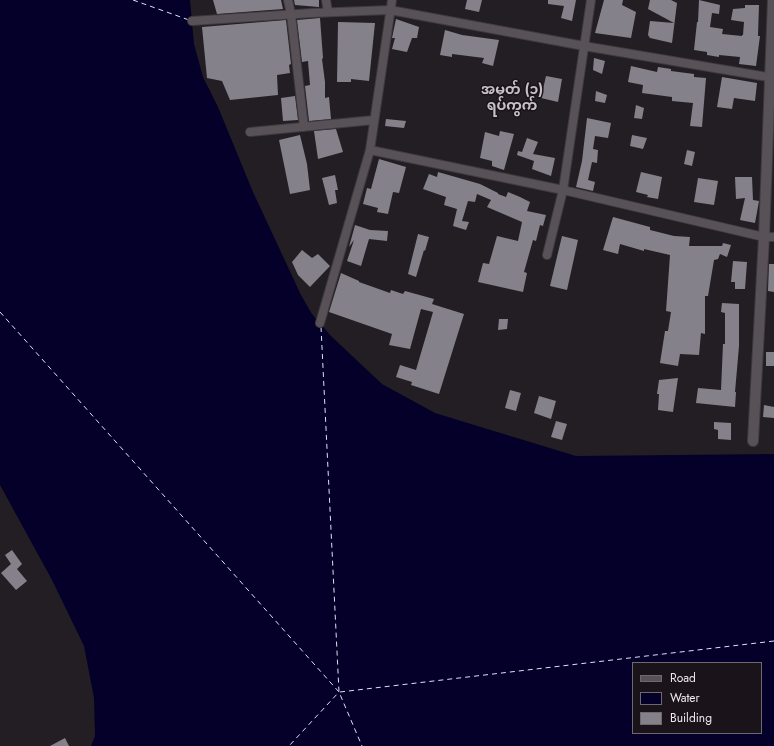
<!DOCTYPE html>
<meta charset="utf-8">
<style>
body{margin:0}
#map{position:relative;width:774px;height:746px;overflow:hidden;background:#231e23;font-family:Jost,sans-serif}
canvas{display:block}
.legend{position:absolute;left:632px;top:662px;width:130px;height:72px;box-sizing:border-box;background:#1a141a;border:1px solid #6e696e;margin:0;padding:5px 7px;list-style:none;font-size:12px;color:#ede9ed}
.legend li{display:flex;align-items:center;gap:8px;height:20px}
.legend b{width:20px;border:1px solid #6e696e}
</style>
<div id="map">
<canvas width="774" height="746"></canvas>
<ul class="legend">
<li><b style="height:5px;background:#585258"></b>Road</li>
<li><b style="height:11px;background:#050029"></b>Water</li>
<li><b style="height:11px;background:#85818a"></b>Building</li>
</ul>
</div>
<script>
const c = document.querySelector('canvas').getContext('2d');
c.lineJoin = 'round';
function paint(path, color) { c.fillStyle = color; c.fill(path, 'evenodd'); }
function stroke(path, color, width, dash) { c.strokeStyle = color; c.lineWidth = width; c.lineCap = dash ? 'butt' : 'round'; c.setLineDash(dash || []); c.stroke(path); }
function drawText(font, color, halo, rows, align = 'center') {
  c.font = font + ' Jost,"Noto Sans Myanmar",sans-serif'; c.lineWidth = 3; c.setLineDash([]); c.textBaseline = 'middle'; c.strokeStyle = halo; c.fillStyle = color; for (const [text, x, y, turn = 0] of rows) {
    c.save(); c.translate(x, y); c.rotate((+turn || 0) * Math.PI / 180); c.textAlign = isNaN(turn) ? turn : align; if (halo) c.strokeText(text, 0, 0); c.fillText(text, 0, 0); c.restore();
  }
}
const water = new Path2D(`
 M0 0H190L194 44 203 77 218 107 253 192 301 295 312 314 331 336 382 384 435 413 576 456 774 454V746H91L95 736 94 698 84 646 52 580 0 485ZM633 663H761V733H633Z`);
const ferry = new Path2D(`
 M133 0 189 20
 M0 312 339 692 289 746
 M321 327 339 692 362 746
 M340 692 774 641`);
const building = new Path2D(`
 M213 0H281L283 9 217 14Z
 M294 0H319V7L295 5Z
 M467 0H482L479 12 465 9Z
 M548 0H576L572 21 561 18 564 6 548 4Z
 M604 0H623L622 5 636 12 631 38 595 33Z
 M650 0H671L677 3 672 43 650 38 648 35 650 21 674 23 648 9Z
 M699 0 720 5 719 14 712 13 710 27 723 29 722 34 742 36V35H743L744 22 731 20 733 9 745 8V5H759L758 36H760L756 66 739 64 740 57 719 55V57L707 55V52L694 50 697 22H698Z
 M320 18 323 58 322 59 325 82V98L329 97 331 119 309 121 305 86 310 85 308 61 302 62 297 20Z
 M396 19 419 27 417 38H412L407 52 392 49 395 38H392Z
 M286 20 291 64 289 65 290 73 277 75 278 95 230 100 222 81 207 78 202 27Z
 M338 22 375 23 369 81 351 79V82H337Z
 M445 30 462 35 499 40 493 66 482 63 484 58 452 54V57L440 55Z
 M594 58 605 61 602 74 593 70Z
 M631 66 657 72 658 67 671 69V71L694 74V77L706 78 702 127 690 126 693 103 672 101V97L642 93 643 85 628 82Z
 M546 76 562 79 558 102 541 98Z
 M722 77 757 83 755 101 734 98 732 109 717 107Z
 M596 91 607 95 605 103 595 101Z
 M295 96 298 120 283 121 281 98Z
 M636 105 644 108 642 119 634 118Z
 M587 118 611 123 608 138 595 136 593 149 598 150 597 163 592 162 588 180 595 182 593 191 576 187 582 161Z
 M386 119 406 121 404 128 385 126Z
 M336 129 343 152 318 159 314 131Z
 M500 131 514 134 504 170 492 166V161L480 158 485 132 499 136Z
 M300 135 307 164 310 190 290 194 279 140Z
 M632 135 647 138 643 149 630 146Z
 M527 138 538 142 533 154 555 158 551 176 532 169 534 161 517 155 518 151 522 152Z
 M687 150 695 152 692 166 684 164Z
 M379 159 406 167 399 193 393 192 388 214 377 212 378 208 363 204 367 188 371 189Z
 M438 172 480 184 498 193V194L506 197 508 192 520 197 530 202 527 211 546 215 543 226 540 225 536 241 533 240 524 272 527 273 523 292 478 282 483 263 489 264 497 236 518 241 522 222 487 207 491 200 477 194 475 202 468 201 462 221 469 222 466 230 453 226 457 209 444 205 446 197 423 189 429 174 437 177Z
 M641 172 662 177 658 199 647 197 648 195 636 192Z
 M335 175 338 190H335L337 203 329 205 322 178Z
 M735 177H752L753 200 759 201 755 223 740 220 745 198 736 199Z
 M698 178 718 181 714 205 694 202Z
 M613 217 650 227V230L674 236 690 237 689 246H722L723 243 731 245 727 257 720 254 718 259 714 260 708 296H705V334L701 333 699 355 680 354 678 366 660 363 665 331H668L671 312 666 311 670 255 644 249V251L620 244 618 254 603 250Z
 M355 225 370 230 388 231 387 241 369 239 361 266 347 261 354 240 349 247Z
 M418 234 429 237 425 251 424 250 416 277 408 274Z
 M562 236 578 240 567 290 550 286Z
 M302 250 312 258 318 254 330 266 310 287 298 275 292 262Z
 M733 261 747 262 745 289H735V282H731Z
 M769 264H774V292L768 291Z
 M341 273 359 281V282L390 293 391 290 403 294 405 291 434 299 432 304 464 314 439 394 411 385 412 382 396 377 400 365 416 370 433 312 421 309 410 349 389 345 392 334 329 312Z
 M722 303 739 304V346L735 392H736L735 407 696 403 698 388 721 390 723 344H725V313L721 312Z
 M499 319H508L507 329 498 330Z
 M766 352H774V366H766Z
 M678 378 673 412 658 410 659 394H657L659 380Z
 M510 390 521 393 516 411 505 408Z
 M539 396 556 401 551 419 534 413Z
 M764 405 774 407V418L763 417Z
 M556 421 567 424 562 440 551 437Z
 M714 422 731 423V440L718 439V430L714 429Z
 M12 550 22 564 17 569 27 581 16 590 1 573 11 564 5 555Z
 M65 738 69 746H50Z`);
const minor = new Path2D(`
 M288 0 291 14 304 127
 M326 0 328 12
 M192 21 312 13 390 10 584 46 774 78
 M250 132 374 120
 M370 150 563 190 764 237H774
 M547 255 563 190 591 0
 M320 323 370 150 392 0`);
const tertiary = new Path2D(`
 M753 441 764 237 773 0`);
const quarterNames = [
 ["အမှတ် (၁)",512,91],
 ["ရပ်ကွက်",512,107]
];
paint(water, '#050029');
stroke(ferry, '#dde2f7', 1, [5, 4]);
paint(building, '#85818a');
stroke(minor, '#3e3a3e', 10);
stroke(tertiary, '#3e3a3e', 12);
stroke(minor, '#585258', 8);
stroke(tertiary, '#585258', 10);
drawText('bold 14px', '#c8c0c7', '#1a141a', quarterNames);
</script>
